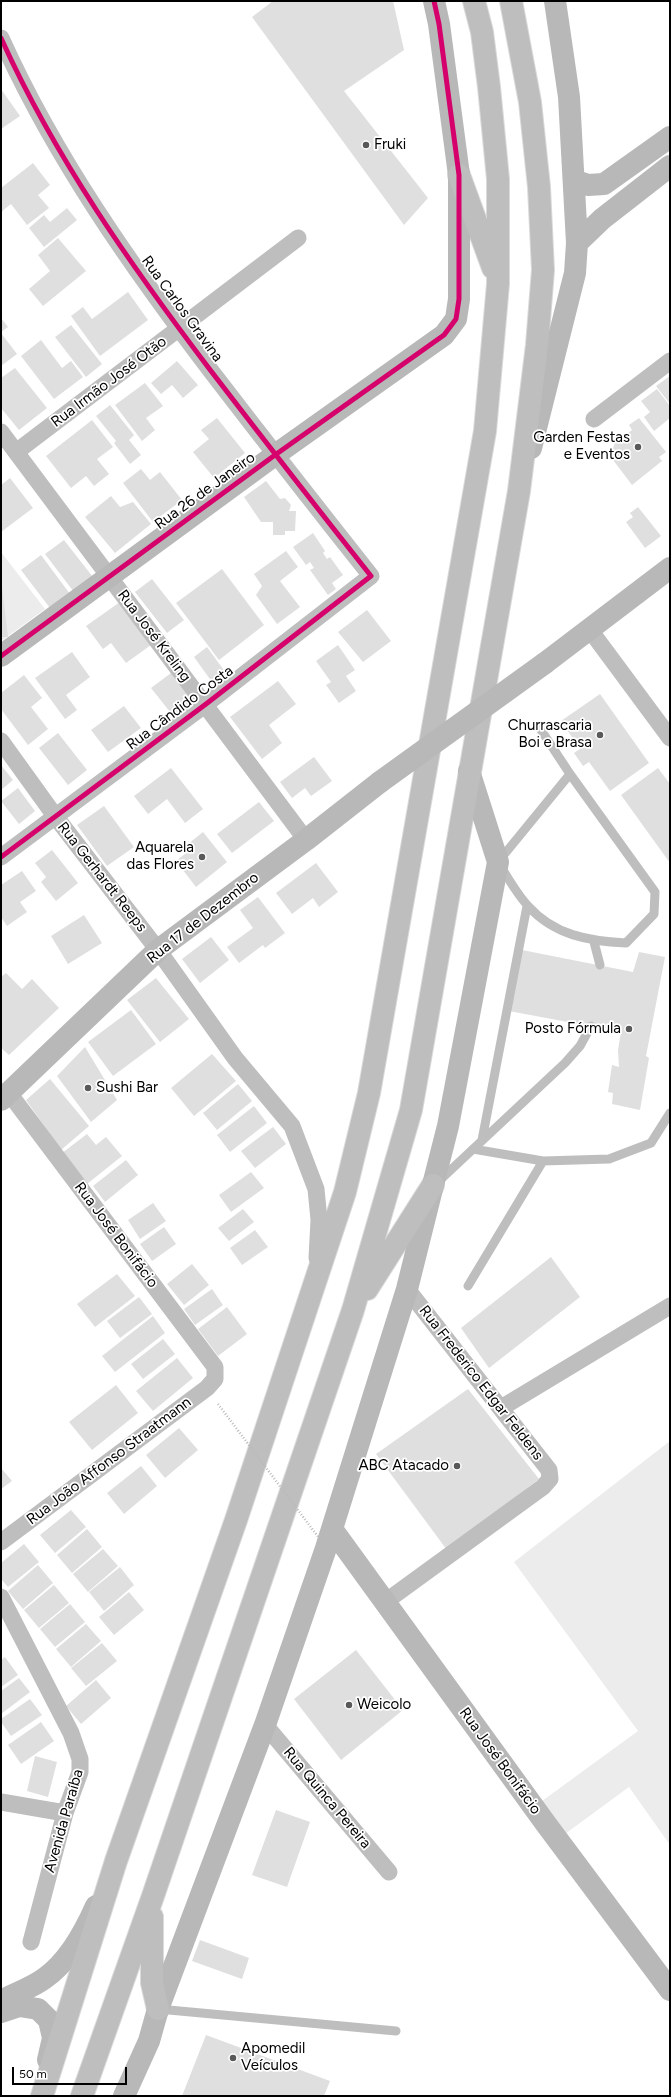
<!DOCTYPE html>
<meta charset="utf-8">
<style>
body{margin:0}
#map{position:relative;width:671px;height:2097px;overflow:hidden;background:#fff;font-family:Figtree,sans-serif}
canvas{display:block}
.frame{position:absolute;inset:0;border:2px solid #000;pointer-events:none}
.scale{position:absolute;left:12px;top:2067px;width:115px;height:18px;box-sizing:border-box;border:2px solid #000;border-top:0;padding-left:5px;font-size:12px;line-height:14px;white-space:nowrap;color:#000;-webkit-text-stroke:3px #fff;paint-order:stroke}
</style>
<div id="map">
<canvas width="671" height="2097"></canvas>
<div class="frame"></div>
<div class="scale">50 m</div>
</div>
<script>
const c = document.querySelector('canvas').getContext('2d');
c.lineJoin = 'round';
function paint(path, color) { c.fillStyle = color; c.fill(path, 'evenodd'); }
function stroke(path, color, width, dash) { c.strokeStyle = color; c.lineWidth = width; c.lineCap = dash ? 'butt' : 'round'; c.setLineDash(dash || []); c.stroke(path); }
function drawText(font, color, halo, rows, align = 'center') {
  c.font = font + ' Figtree,sans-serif'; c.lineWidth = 3.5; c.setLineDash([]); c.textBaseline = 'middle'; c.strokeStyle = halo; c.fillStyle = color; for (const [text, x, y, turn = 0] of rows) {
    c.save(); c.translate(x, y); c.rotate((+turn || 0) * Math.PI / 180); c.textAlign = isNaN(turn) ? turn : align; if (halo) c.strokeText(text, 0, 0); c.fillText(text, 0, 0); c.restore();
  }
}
const green = new Path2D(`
 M1 552 45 609 1 641Z
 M670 1441V1845L629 1787 565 1834 542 1801 638 1731 514 1562Z`);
const building = new Path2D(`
 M273 1H393L404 50 344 91 428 198 404 225 252 17Z
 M1 89 20 116 1 129Z
 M33 163 50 185 38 195 49 208 27 225 11 204 1 212V188Z
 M67 208 77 220 44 247 29 228 44 215 50 222Z
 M58 238 86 271 43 306 29 289 50 271 38 255Z
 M128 292 148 320 100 356 71 316 83 307 92 319Z
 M1 318 8 327 1 332Z
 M71 325 102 364 86 377 55 337Z
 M1 333 17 354 1 366Z
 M41 340 62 368 71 361 83 377 54 399 21 356Z
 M177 361 198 385 183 398 172 385 161 394 151 383Z
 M15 368 47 408 19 430 1 408V378Z
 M670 376V404L656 386Z
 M145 383 163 406 146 418 155 430 142 441 115 405Z
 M657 389 670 406V418L654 431 644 417 650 412 641 401Z
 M110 405 134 435 129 440 141 455 130 464 114 443 116 441 96 416Z
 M217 418 245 453 214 478 193 452 209 439 201 430Z
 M639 418 666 452 659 457 662 461 632 485 610 456 615 443 632 430 629 425Z
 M92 420 113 447 97 459 109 474 94 486 86 476 71 488 46 456Z
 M141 469 150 480 160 472 182 500 153 522 123 483Z
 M10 478 33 508 1 532V485Z
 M266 481 280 499 285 498 291 505 289 511H296L295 531H285V535H273V522H261L244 497Z
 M111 496 120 507 133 502 151 524 115 553 85 517Z
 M638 507 661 536 645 548 626 522 633 517 630 513Z
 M313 533 325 551 323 553 327 559 330 557 343 575 332 583 336 589 328 595 310 570 314 568 310 562 306 565 293 547Z
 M64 540 96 581 77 596 45 554Z
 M286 551 298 567 280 581 300 607 277 624 256 595 262 586 254 574Z
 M41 555 73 598 53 612 21 570Z
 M222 569 264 625 219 660 176 603Z
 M152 579 184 620 167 633 135 592Z
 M1 586H2L8 637H1Z
 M120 602 151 645 126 663 111 643 103 649 86 626Z
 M367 610 391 641 363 662 338 632Z
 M338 645 355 670 346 676 356 691 339 703 326 685 331 682 316 661Z
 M207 647 226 673 212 682 194 657Z
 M72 652 90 677 66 695 77 710 65 719 35 678Z
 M171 673 193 703 174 717 151 688Z
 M24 675 42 698 31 707 48 729 28 745 1 709V693Z
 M278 681 296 704 269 725 282 743 262 759 230 717Z
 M600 694 649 763 610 791 589 762 583 766 574 753 580 749 561 721Z
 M124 706 141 728 108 752 91 730Z
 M58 733 87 770 68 785 39 748Z
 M314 757 332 781 311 796 305 788 292 798 280 782Z
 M1 765 13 780 1 790Z
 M171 768 203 809 185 823 167 799 148 814 134 796Z
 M658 768 670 784V863L621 795Z
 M18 788 35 811 19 824 1 801Z
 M259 802 274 821 232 853 217 834Z
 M104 806 134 847 107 866 77 825Z
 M203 832 227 862 196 887 176 861 186 853 183 848Z
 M52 850 78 883 56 901 41 882 46 877 35 863Z
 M316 863 338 892 319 907 313 898 292 914 276 893Z
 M22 871 36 891 20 902 27 912 7 926 1 917V885Z
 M258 897 285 933 265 948 263 945 239 963 227 947 253 928 240 910Z
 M84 915 102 943 68 964 51 936Z
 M211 937 229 960 200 983 182 959Z
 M522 950 633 972 639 952 665 957 646 1056 649 1058 640 1110 612 1104 613 1093 608 1092 612 1065 619 1067 618 1050 621 1032 509 1011Z
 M6 973 22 989 32 979 59 1008 9 1055 1 1048V977Z
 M156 978 189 1019 160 1042 127 1000Z
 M131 1010 156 1044 113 1076 88 1042Z
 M85 1047 117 1100 91 1122 57 1076Z
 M212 1054 236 1081 194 1116 171 1088Z
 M50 1079 89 1126 61 1150 26 1100Z
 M238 1084 252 1101 217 1130 203 1113Z
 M254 1106 267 1123 230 1152 217 1135Z
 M273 1127 286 1144 255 1168 241 1151Z
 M87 1134 96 1145 106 1137 122 1156 87 1184 62 1153Z
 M126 1160 138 1175 105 1202 93 1186Z
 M251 1172 264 1188 231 1212 219 1195Z
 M153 1203 166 1221 140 1239 128 1220Z
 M243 1209 254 1222 229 1241 218 1228Z
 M164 1227 176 1244 152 1261 140 1244Z
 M255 1230 268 1247 242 1265 230 1248Z
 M551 1257 580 1297 489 1368 461 1328Z
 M192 1264 209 1285 184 1305 167 1284Z
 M117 1274 135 1296 95 1327 77 1304Z
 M212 1289 223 1305 195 1325 184 1309Z
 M139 1297 152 1314 120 1338 107 1321Z
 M227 1307 247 1334 218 1356 198 1329Z
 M153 1316 165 1333 115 1372 102 1356Z
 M163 1339 175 1354 143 1379 131 1364Z
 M177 1358 193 1378 153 1411 136 1391Z
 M116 1385 138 1413 92 1450 69 1422Z
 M468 1389 539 1479 447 1550 376 1454Z
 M179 1428 198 1450 165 1478 146 1455Z
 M141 1466 157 1486 124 1514 107 1493Z
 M1 1468 12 1481 1 1489Z
 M71 1510 86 1527 55 1553 40 1535Z
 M87 1529 102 1547 72 1573 57 1555Z
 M24 1544 39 1562 8 1587 1 1579V1563Z
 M103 1549 118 1566 88 1592 73 1574Z
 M38 1565 53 1583 23 1609 8 1591Z
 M120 1567 134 1585 104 1611 89 1592Z
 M54 1585 69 1603 39 1628 24 1610Z
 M129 1592 144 1610 114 1635 99 1617Z
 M70 1604 85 1622 55 1647 40 1629Z
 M86 1624 101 1641 71 1667 56 1649Z
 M102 1643 117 1661 86 1686 71 1668Z
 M356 1650 403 1710 341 1760 294 1699Z
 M5 1657 18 1675 1 1687V1660Z
 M19 1678 30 1692 1 1714V1691Z
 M96 1680 111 1698 81 1724 66 1706Z
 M30 1699 42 1715 11 1736 1 1722V1719Z
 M41 1722 54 1741 21 1764 8 1745Z
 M35 1756 57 1762 48 1797 27 1791Z
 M276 1810 310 1822 287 1887 252 1875Z
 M200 1940 249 1958 242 1979 192 1961Z
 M206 2035 330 2081 324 2096H182Z`);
const lane = new Path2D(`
 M539 727 570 774 655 892 654 914 626 943C588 941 554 935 528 906 516 893 507 876 498 862L570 774
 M594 942 600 965
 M482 1140 527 906
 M473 1149 543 1161 609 1159 651 1143 670 1113
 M440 1180 565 1063 580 1046 591 1026
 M468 1286 543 1161
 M158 2009 396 2031`);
const street = new Path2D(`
 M1 38C55 158 132 267 211 371 264 440 317 508 371 576L206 704 1 857
 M594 419 670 361
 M1 432 306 840
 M16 452 298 238
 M590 630 670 738
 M1 741 55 816 158 950 235 1058 292 1126 316 1189 319 1220 317 1258
 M501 1408 670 1306
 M1 1542 207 1388 215 1379V1367L9 1093
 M1 1597 71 1733 80 1759V1772L65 1813 31 1942
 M385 1602 543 1487 550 1479 549 1470 407 1289
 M265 1725 389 1872
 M1 1802 65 1813`);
const secondary = new Path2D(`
 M574 180 588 185 604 184 670 137
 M577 243 602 219 670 166
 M531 448 575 273 577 243 569 97 555 1
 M1 656 275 455 444 335 456 319 459 299V175L439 24 434 1
 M545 663 670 568
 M1 1100 158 950 306 840 380 782
 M332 1529 546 1824 670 1990
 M1 2001C15 1993 32 1988 45 1978 68 1962 85 1931 96 1906
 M1 2012 19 2006 38 2009 49 2020 53 2038 48 2060
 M124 2096 149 2041 158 2009 265 1725 326 1548 407 1289 433 1185 448 1126 498 862 469 771`);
const highway = new Path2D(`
 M459 175 493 268
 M367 1289 433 1185
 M152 1917V1983L158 2009
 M42 2096 116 1861 236 1520 345 1192 369 1093 485 431 498 284V179L489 87 482 32 474 1
 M82 2096 153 1896 353 1310 411 1110 519 491 537 345 543 270 539 187 530 102 511 1`);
const pathBridge = new Path2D(`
 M218 1404 319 1538`);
const secondaryBridge = new Path2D(`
 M380 782 545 663`);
const cycleway = new Path2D(`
 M1 38C55 158 132 267 211 371 264 440 317 508 371 576L206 704 1 857
 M1 656 275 455 444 335 456 319 459 299V175L439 24 434 1`);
const markers = [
 [366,145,4,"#595959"],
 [638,447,4,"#595959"],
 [600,735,4,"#595959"],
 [202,857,4,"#595959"],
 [629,1029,4,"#595959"],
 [88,1088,4,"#595959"],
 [457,1466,4,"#595959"],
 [349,1705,4,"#595959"],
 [233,2058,4,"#595959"]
];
const poiNames = [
 ["Fruki",374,145,"left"],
 ["Garden Festas",630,438],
 ["e Eventos",630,455],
 ["Churrascaria",592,726],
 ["Boi e Brasa",592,743],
 ["Aquarela",194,848],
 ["das Flores",194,865],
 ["Posto Fórmula",621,1029],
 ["Sushi Bar",96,1088,"left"],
 ["ABC Atacado",449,1466],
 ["Weicolo",357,1705,"left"],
 ["Apomedil",241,2049,"left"],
 ["Veículos",241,2066,"left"]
];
const streetNames = [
 ["Rua Carlos Gravina",182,309,54],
 ["Rua Irmão José Otão",109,382,-37],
 ["Rua 26 de Janeiro",205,491,-36],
 ["Rua José Kreling",154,636,53],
 ["Rua Cândido Costa",180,708,-37],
 ["Rua Gerhardt Reeps",102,877,52],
 ["Rua 17 de Dezembro",203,918,-38],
 ["Rua José Bonifácio",116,1235,53],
 ["Rua Frederico Edgar Feldens",481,1383,52],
 ["Rua João Affonso Straatmann",109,1461,-37],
 ["Rua José Bonifácio",500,1761,54],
 ["Rua Quinca Pereira",327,1798,50],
 ["Avenida Paraíba",64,1821,-74]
];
paint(green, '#ececec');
paint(building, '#dfdfdf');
stroke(highway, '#dbdbdb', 24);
stroke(lane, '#bebebe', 9);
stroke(street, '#bebebe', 17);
stroke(secondary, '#b8b8b8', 22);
stroke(highway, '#bebebe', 22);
stroke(pathBridge, '#b9b9b9', 2.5, [1, 2]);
stroke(secondaryBridge, '#b8b8b8', 22);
stroke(cycleway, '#d6006c', 5);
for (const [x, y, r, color] of markers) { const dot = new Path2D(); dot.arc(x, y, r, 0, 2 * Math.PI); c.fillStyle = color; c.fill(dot); stroke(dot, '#fff', 1.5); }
drawText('15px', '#000', '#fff', poiNames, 'right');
drawText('15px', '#000', '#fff', streetNames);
</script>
